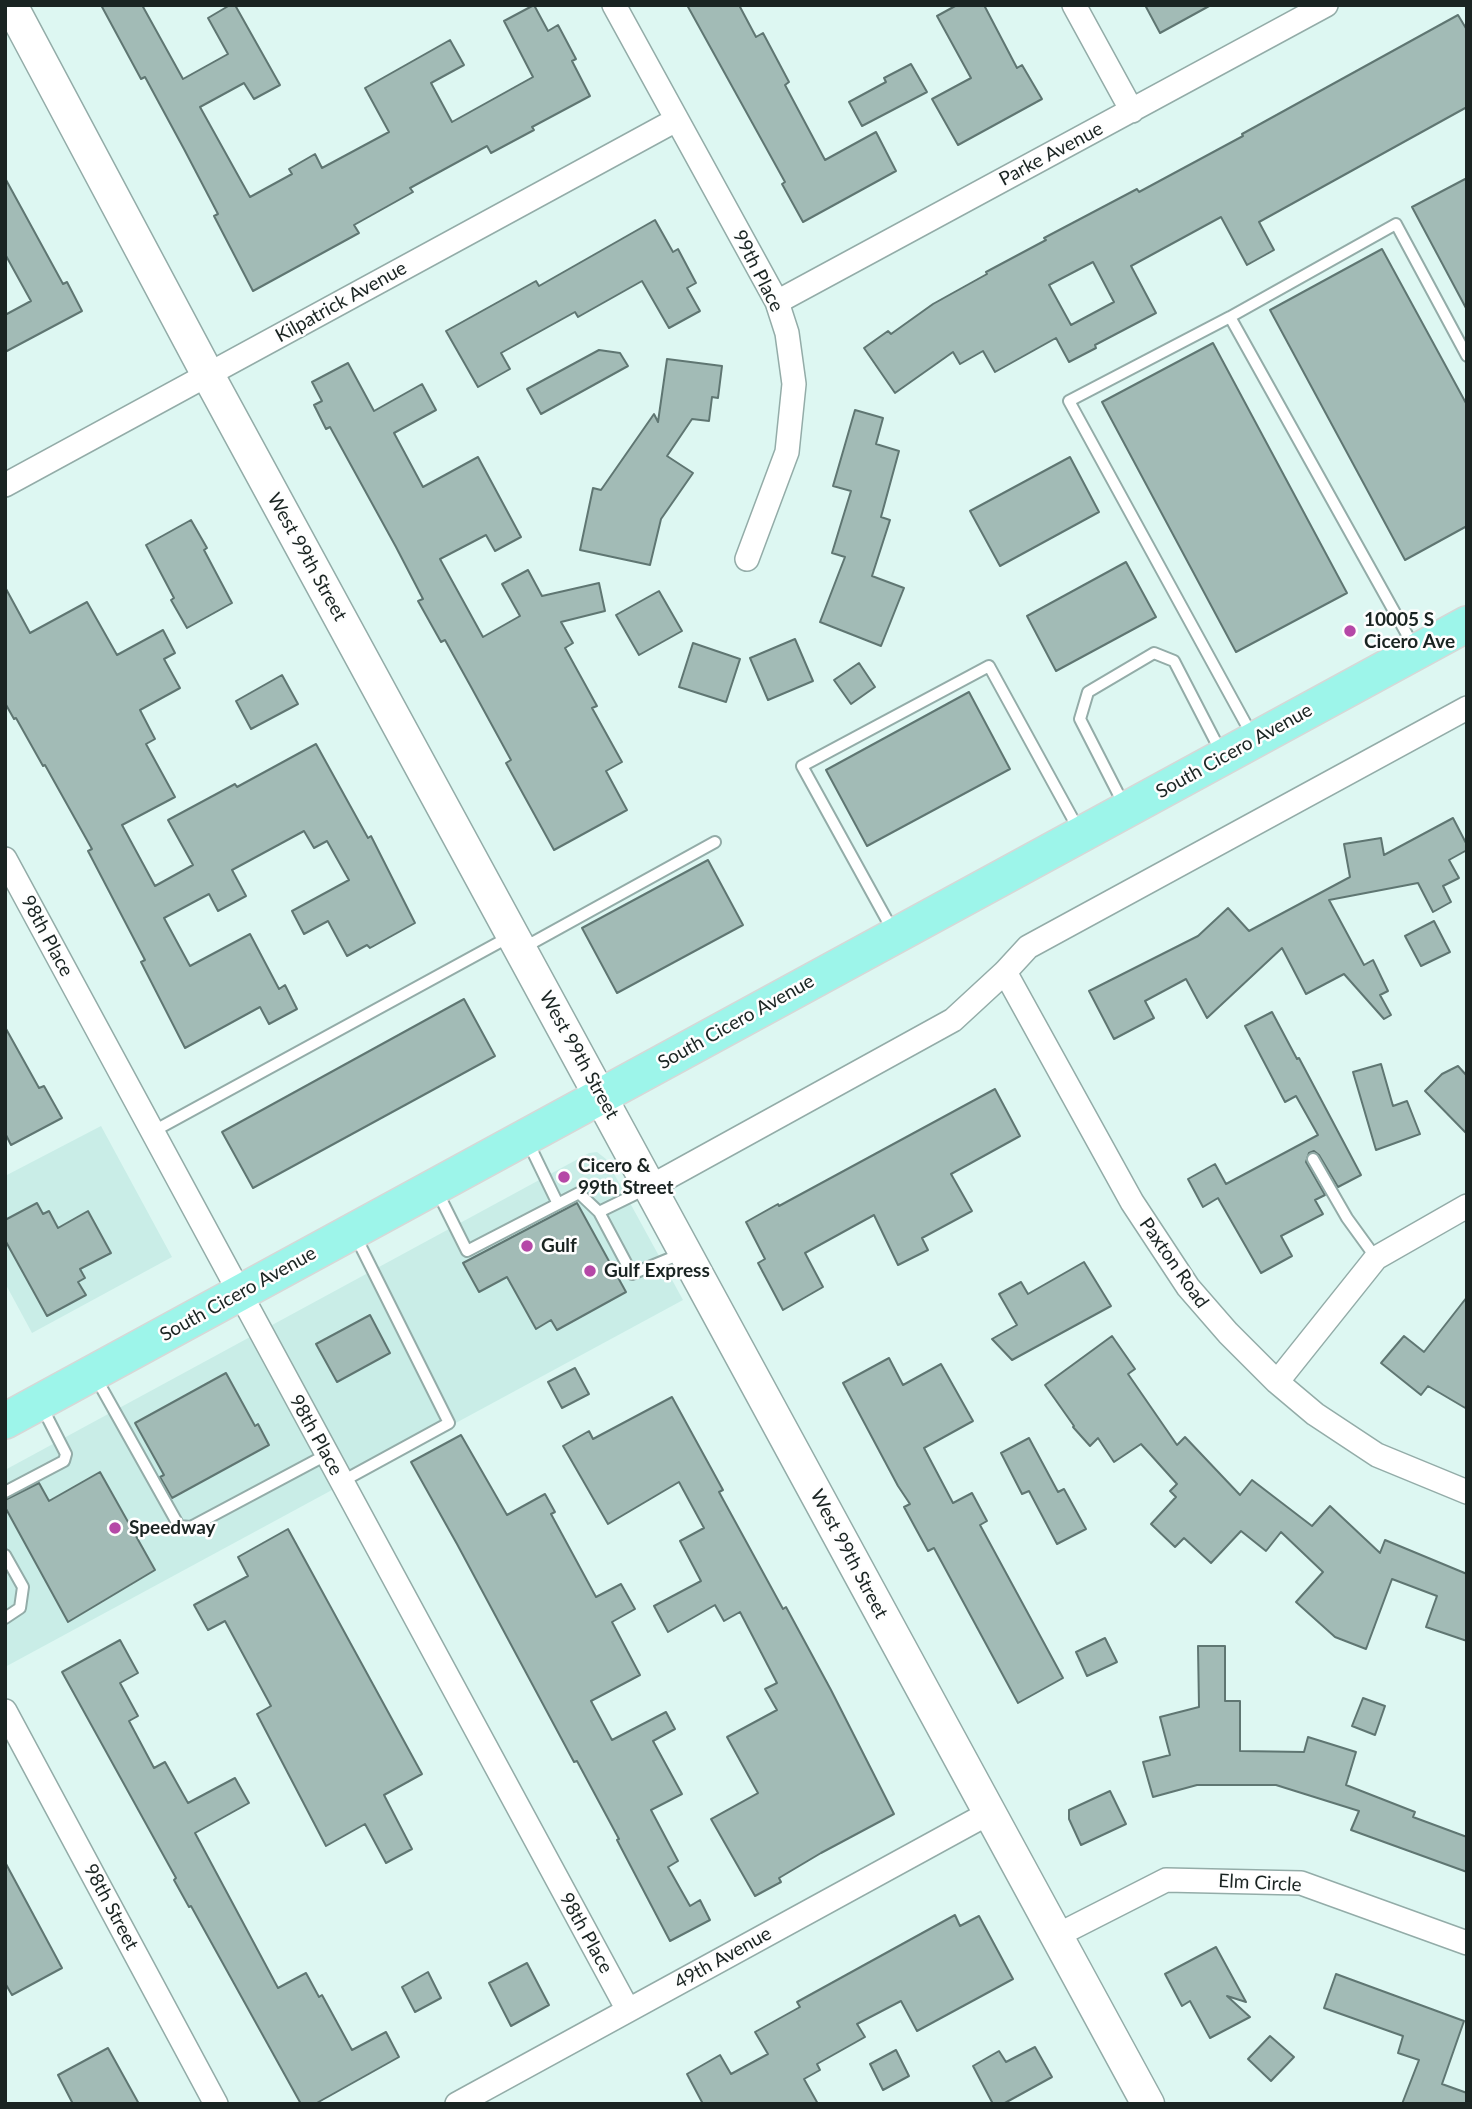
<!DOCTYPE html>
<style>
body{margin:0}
#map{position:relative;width:1472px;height:2109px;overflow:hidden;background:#ddf7f2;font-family:Lato,sans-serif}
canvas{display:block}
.frame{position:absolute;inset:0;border:7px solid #1a2422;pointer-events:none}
</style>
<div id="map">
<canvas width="1472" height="2109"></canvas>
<div class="frame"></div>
</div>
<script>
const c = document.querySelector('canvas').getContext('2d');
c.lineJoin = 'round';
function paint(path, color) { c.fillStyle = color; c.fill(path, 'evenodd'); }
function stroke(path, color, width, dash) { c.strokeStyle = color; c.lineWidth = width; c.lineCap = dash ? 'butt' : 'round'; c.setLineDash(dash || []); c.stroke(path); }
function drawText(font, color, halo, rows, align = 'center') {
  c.font = font + ' Lato,sans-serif'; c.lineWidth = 5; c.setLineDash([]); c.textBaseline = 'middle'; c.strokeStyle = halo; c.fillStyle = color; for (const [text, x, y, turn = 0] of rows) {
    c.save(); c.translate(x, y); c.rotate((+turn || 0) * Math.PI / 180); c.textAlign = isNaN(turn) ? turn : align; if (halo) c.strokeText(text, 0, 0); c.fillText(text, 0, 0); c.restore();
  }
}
const built = new Path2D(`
 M101 1126 172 1257 32 1333 5 1283V1176Z
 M597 1152 606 1159 683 1300 5 1667V1470L589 1153Z`);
const building = new Path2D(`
 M101 5H142L183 79 228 54 208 18 230 5H235L280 85 254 99 244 83 200 107 250 197 292 174 289 169 315 154 322 168 389 132 365 88 450 40 464 65 431 83 452 122 533 77 504 21 534 5 548 31 558 25 576 59 572 61 590 96 532 127 534 130 491 153 487 146 410 188 413 192 354 225 359 233 253 291 214 216 218 214 184 149 145 77 141 79Z
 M687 5H739L756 37 763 33 789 82 785 85 825 160 876 132 896 171 803 222 782 184 785 182Z
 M957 5H984L1017 68 1022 65 1042 99 958 145 932 99 971 78 937 16Z
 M1145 5H1211L1160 33Z
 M1458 15 1467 30V107L1259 222 1274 250 1247 265 1221 217 1131 266 1156 313 1095 345 1096 348 1069 362 1056 338 995 372 983 351 960 364 953 352 895 393 864 348 888 331 891 334 933 304 987 274 986 272 1046 240 1044 238 1137 189 1139 192 1243 136 1242 134ZM1093 262 1114 302 1071 325 1049 285Z
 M911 64 927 92 862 126 849 102 886 82 884 78Z
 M5 178 63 284 67 282 82 311 5 352V315L31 301 5 254Z
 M1467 178V310L1412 207Z
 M655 220 673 252 678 249 696 283 687 288 700 311 669 328 642 281 578 317 575 312 501 353 510 369 478 387 446 331 536 281 539 286Z
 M1382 249 1467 405V526L1405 560 1270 310Z
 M1213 343 1347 593 1236 652 1102 402Z
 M599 350 620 353 628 366 541 414 527 389Z
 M667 359 722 366 718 398 712 397 709 421 692 419 667 456 693 473 661 519 650 565 580 550 593 488 601 490 654 414 658 422Z
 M348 363 374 411 422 384 436 410 394 433 423 487 478 457 521 537 495 551 486 535 440 559 483 637 520 616 502 584 528 570 542 596 599 583 605 611 561 622 573 643 565 648 597 706 592 708 622 762 606 771 627 810 554 850 506 763 511 760 470 685 445 640 441 642 418 601 423 599 396 547 330 427 326 429 314 405 322 401 312 382Z
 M855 410 883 418 876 444 899 451 881 517 890 520 872 576 904 588 881 646 820 622 845 557 832 553 851 491 833 486Z
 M1070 457 1099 512 1000 566 970 511Z
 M191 520 207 548 204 550 232 603 187 628 171 600 174 598 146 545Z
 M1126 562 1156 617 1056 671 1027 616Z
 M5 587 30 633 87 602 117 655 163 630 175 653 164 659 180 688 140 710 155 739 146 744 175 797 122 825 155 886 193 865 168 820 235 784 237 787 316 744 368 838 371 836 415 923 370 948 367 945 347 956 328 921 304 934 292 911 349 880 327 841 314 848 304 831 232 870 246 896 218 911 209 894 164 918 190 966 250 934 279 989 285 985 297 1009 269 1024 260 1007 185 1048 141 962 145 960 88 851 92 849 45 765 43 766 16 718 14 719 5 703Z
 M659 591 682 631 639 655 616 615Z
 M795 639 813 681 768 700 750 658Z
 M693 643 740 659 726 702 679 687Z
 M859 663 875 687 851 704 834 680Z
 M282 675 298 704 251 729 236 701Z
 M969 692 1010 769 867 846 826 770Z
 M1453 818 1467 845V850L1449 860 1459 878 1443 886 1451 902 1433 912 1418 883 1329 900 1364 965 1373 960 1388 991 1380 995 1391 1015 1384 1019 1344 974 1306 994 1282 948 1207 1018 1186 979 1145 1001 1154 1018 1114 1039 1089 991 1198 936 1228 908 1249 931 1350 877 1344 844 1381 838 1384 855Z
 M708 860 743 925 617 993 582 928Z
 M1434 921 1450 952 1421 966 1405 936Z
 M464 999 495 1056 253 1188 222 1132Z
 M1272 1012 1297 1059 1299 1058 1361 1175 1338 1187 1319 1155 1314 1151 1309 1153 1306 1162 1325 1195 1315 1200 1323 1214 1281 1236 1292 1256 1261 1273 1218 1198 1203 1207 1188 1179 1215 1164 1226 1184 1318 1135 1296 1096 1285 1102 1245 1026Z
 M5 1027 39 1088 44 1086 62 1118 11 1145 5 1133Z
 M1381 1064 1393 1106 1407 1101 1420 1134 1376 1150 1353 1072Z
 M1458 1066 1467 1076V1134L1425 1091 1442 1074Z
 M995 1089 1020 1136 951 1174 972 1211 922 1238 928 1250 898 1265 874 1215 805 1253 823 1287 783 1310 758 1263 765 1259 746 1222 778 1204 779 1206Z
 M37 1203 43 1214 49 1211 58 1228 88 1211 111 1253 80 1269 85 1278 78 1282 86 1295 47 1316 5 1240V1220Z
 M577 1203 626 1292 557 1330 551 1320 536 1329 507 1277 479 1292 463 1263Z
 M1084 1262 1111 1306 1012 1360 992 1339 1017 1325 999 1294 1021 1282 1028 1294Z
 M1467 1297V1409L1428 1386 1421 1395 1381 1363 1404 1336 1424 1352Z
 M370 1315 390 1353 337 1382 316 1344Z
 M1112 1336 1135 1369 1128 1374 1177 1445 1185 1437 1240 1495 1252 1480 1312 1526 1330 1506 1380 1553 1385 1540 1467 1574V1641L1426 1627 1437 1596 1392 1579 1366 1649 1335 1637 1296 1602 1323 1572 1281 1532 1266 1551 1241 1531 1211 1563 1184 1538 1175 1547 1151 1524 1176 1497 1170 1491 1177 1484 1141 1444 1114 1462 1098 1438 1090 1446 1073 1427 1074 1426 1045 1385Z
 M889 1358 903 1385 941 1364 973 1421 924 1448 953 1503 972 1493 987 1521 980 1525 1063 1678 1018 1703 934 1548 928 1551 904 1507 910 1504 898 1486 843 1383Z
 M575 1368 589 1394 562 1408 548 1382Z
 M226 1373 255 1426 258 1424 269 1445 172 1498 160 1477 164 1475 135 1423Z
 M672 1397 723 1490 719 1492 783 1609 786 1607 831 1690 894 1814 821 1853 779 1878 781 1882 755 1896 711 1819 758 1793 727 1737 777 1710 765 1689 777 1683 740 1612 724 1621 715 1605 668 1632 654 1606 701 1581 680 1541 704 1528 679 1482 608 1524 563 1446 589 1431 593 1439Z
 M461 1435 507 1515 545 1494 555 1512 551 1514 596 1597 621 1584 635 1609 612 1622 640 1675 591 1701 612 1740 666 1712 675 1729 653 1741 682 1794 651 1810 678 1861 668 1867 690 1906 700 1900 710 1920 670 1941 617 1840 619 1839 577 1761 574 1762 457 1544 411 1462Z
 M1029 1438 1058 1492 1064 1489 1086 1529 1057 1544 1029 1491 1022 1494 1001 1453Z
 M100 1472 155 1570 68 1622 5 1507V1500L39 1483 49 1501Z
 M288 1529 422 1774 384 1795 412 1849 386 1863 365 1824 326 1846 257 1714 271 1706 225 1621 208 1630 194 1605 248 1576 238 1557Z
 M1105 1638 1117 1662 1087 1676 1076 1652Z
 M120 1640 138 1673 120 1683 138 1716 129 1721 154 1768 165 1762 188 1803 235 1778 249 1803 195 1833 278 1988 306 1973 319 1997 322 1995 352 2050 386 2032 399 2057 315 2104H301L191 1906 189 1907 174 1880 176 1878 62 1672Z
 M1198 1646H1225V1701H1240V1751L1304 1752 1308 1737 1356 1752 1346 1785 1415 1812 1413 1817 1467 1837V1872L1351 1830 1359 1811 1276 1785H1197L1153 1797 1143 1762 1170 1755 1160 1717 1199 1707Z
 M1363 1698 1385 1706 1375 1735 1352 1726Z
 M1110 1791 1126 1824 1081 1845 1069 1819V1810Z
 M5 1862 62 1968 12 1995 5 1983Z
 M955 1915 960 1926 979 1916 1013 1979 917 2031 901 2001 857 2024 865 2037 817 2064 820 2070 804 2079 818 2104H703L687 2074 720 2055 731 2074 768 2054 755 2032 800 2007 797 2002Z
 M1216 1947 1246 2002 1227 1996 1250 2017 1210 2038 1190 2001 1182 2006 1165 1974Z
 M527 1963 549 2005 511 2026 489 1983Z
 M428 1972 441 1998 415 2012 402 1987Z
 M1336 1974 1464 2021 1442 2084 1467 2093V2104H1402L1419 2060 1398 2053 1403 2036 1324 2008Z
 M1270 2036 1294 2057 1271 2081 1248 2059Z
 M1035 2047 1052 2077 1003 2104H993L973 2066 999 2051 1006 2062Z
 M108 2048 139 2104H73L58 2075Z
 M896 2050 909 2076 883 2090 870 2064Z`);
const lane = new Path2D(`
 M1230 317 1396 224 1467 356
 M1253 737 1069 401 1230 317 1414 647
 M1125 807 1080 719 1088 692 1154 653 1174 661 1222 754
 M893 931 802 766 989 666 1080 832
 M523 948 715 842
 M152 1132 509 937
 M527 1140 558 1204
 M1313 1159 1347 1218 1376 1258
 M646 1189 599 1212 632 1274 683 1253
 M437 1191 467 1251 579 1193 599 1212
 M96 1378 179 1526 191 1527 326 1455
 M341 1482 449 1423 355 1235
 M5 1492 64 1461 66 1454 42 1407
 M5 1555 23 1587 20 1608 5 1618`);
const street = new Path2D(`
 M614 5 777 302 787 333 794 384 787 452 747 559
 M1074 5 1132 111
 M777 302 1326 5
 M5 485 676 120
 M5 859 628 2010
 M1005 972 1132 1202 1188 1287 1228 1333 1277 1382 1315 1414 1377 1455 1467 1492
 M650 1187 953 1020 1005 972 1028 947 1467 708
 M1277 1382 1376 1258 1467 1206
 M5 1711 216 2104
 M1056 1936 1166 1880 1301 1883 1467 1943
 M457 2104 989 1813`);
const secondary = new Path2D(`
 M11 5 208 375 1148 2104`);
const primary = new Path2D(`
 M5 1421 1467 624`);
const markers = [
 [1350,631,7,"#b548a7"],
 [564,1177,7,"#b548a7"],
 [527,1246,7,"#b548a7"],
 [590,1271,7,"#b548a7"],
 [115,1528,7,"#b548a7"]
];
const streetNames = [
 ["Parke Avenue",1051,154,-28],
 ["99th Place",758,271,63],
 ["Kilpatrick Avenue",341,302,-29],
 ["West 99th Street",307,557,61],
 ["South Cicero Avenue",1234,751,-29],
 ["98th Place",47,936,62],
 ["South Cicero Avenue",736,1022,-29],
 ["West 99th Street",579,1055,61],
 ["Paxton Road",1174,1263,55],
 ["South Cicero Avenue",238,1294,-29],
 ["98th Place",316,1435,61],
 ["West 99th Street",849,1554,62],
 ["Elm Circle",1260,1883,3],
 ["98th Street",111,1907,62],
 ["98th Place",586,1933,61],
 ["49th Avenue",723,1958,-29]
];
const poiNames = [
 ["10005 S",1364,620],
 ["Cicero Ave",1364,642],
 ["Cicero &",578,1166],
 ["99th Street",578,1188],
 ["Gulf",541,1246],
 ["Gulf Express",604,1271],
 ["Speedway",129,1528]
];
paint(built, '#c9ede7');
paint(building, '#a2bbb6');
stroke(building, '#5f7672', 2);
stroke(lane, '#93aca8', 14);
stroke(street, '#93aca8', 26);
stroke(secondary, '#93aca8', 35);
stroke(primary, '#d6d8d7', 38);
stroke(lane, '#fff', 10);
stroke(street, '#fff', 23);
stroke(secondary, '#fff', 32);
stroke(primary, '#9df5ea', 35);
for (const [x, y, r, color] of markers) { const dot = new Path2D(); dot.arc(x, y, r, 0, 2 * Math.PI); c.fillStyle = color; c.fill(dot); stroke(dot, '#fefefe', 2.5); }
drawText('19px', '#1a2422', '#fefefe', streetNames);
drawText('bold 19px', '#1a2422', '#fefefe', poiNames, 'left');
</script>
